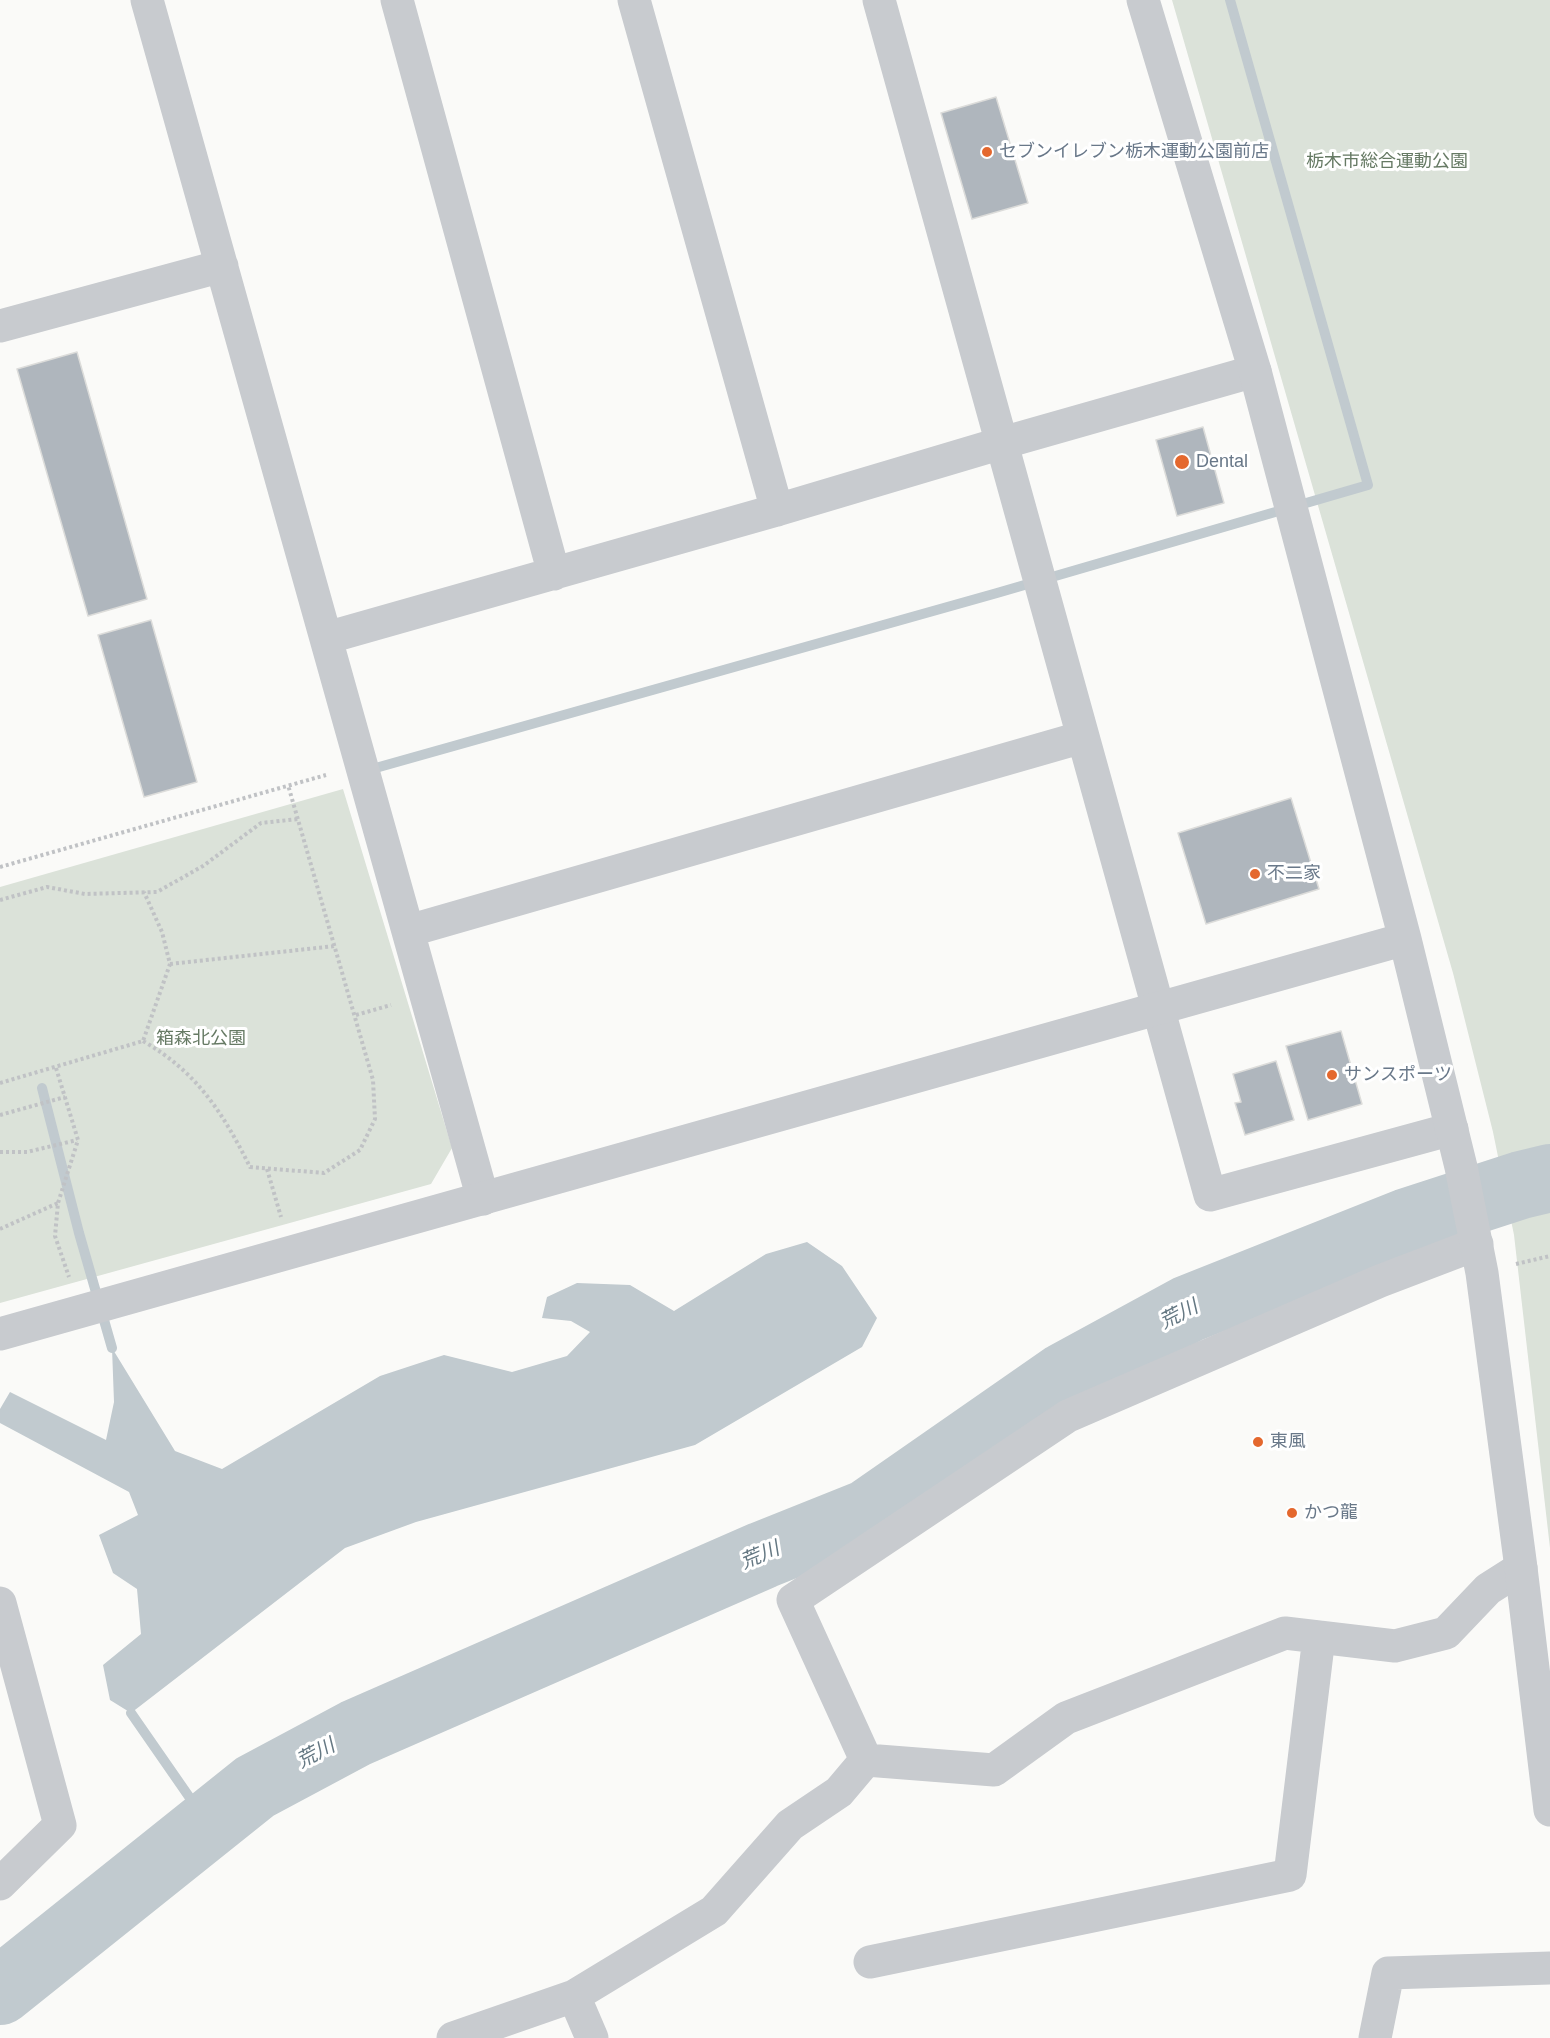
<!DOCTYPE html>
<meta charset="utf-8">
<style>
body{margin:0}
canvas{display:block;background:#fafaf8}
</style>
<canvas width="1550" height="2038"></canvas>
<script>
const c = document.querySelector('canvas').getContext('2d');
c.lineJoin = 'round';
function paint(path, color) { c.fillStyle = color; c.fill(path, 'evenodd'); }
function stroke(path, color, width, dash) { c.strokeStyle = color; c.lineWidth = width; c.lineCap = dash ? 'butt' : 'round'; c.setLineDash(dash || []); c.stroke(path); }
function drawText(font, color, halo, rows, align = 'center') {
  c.font = font + ' Helvetica,"Noto Sans JP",sans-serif'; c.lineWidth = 6; c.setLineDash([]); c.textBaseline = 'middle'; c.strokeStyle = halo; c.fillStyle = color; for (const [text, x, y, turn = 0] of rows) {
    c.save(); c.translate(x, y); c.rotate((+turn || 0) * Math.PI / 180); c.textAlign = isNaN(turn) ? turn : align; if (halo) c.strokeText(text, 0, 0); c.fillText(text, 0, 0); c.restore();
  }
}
const green = new Path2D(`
 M1172 0H1550V1548L1514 1235 1493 1132 1453 973Z
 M343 789 452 1148 431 1184 0 1303V887Z`);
const water = new Path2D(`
 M807 1242 842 1266 877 1318 862 1347 695 1445 416 1522 345 1548 131 1713 110 1700 103 1665 141 1634 137 1589 113 1573 99 1535 138 1515 129 1492 0 1423V1409L10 1392 106 1440 114 1402 112 1348 175 1451 222 1469 380 1376 444 1355 512 1372 567 1356 590 1332 571 1321 542 1318 547 1297 577 1283 630 1285 674 1311 766 1254Z`);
const stream = new Path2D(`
 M372 769 997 593 1368 485 1230 0
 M42 1088 79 1233 112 1348
 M131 1713 208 1824`);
const river = new Path2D(`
 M0 1991 255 1787 356 1733 763 1555 868 1513 1065 1376 1188 1309 1407 1222 1521 1185 1550 1178`);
const building = new Path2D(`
 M996 97 1028 203 972 219 941 113Z
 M77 352 147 599 88 616 17 369Z
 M1203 427 1224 503 1177 516 1156 440Z
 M151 620 197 782 144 797 98 635Z
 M1291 798 1319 889 1206 924 1178 833Z
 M1341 1031 1362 1104 1308 1120 1286 1046Z
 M1276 1061 1294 1120 1245 1135 1235 1103 1241 1102 1233 1074Z`);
const path = new Path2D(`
 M0 867 326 775
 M0 900 47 887 85 894 157 892 203 866 261 823 298 819
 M170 964 335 946
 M356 1015 391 1005
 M143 1041C197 1072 223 1113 250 1167L324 1173 360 1150 375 1119 373 1080 288 785
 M56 1068 78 1140 58 1203 55 1236 69 1277
 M0 1083 143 1041 170 964 162 932 144 892
 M0 1115 65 1097
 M0 1152H27L77 1140
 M267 1169 281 1217
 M0 1229 58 1203
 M1516 1264 1550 1256`);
const minor = new Path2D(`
 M147 0 483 1199
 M397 0 554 574
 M634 0 777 510
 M879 0 1210 1195 1452 1129
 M0 326 222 266
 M326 638 777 510 1002 443 1255 371
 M408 931 1083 737
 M0 1603 60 1825 0 1884
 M866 1760 793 1600 1068 1416 1380 1281 1477 1244
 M870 1962 1290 1875 1319 1637
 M574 1996 592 2038
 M453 2038 574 1996 714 1911 790 1825 839 1792 866 1760 994 1770 1066 1718 1285 1633 1395 1646 1446 1633 1488 1589 1521 1568
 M1375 2038 1388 1973 1550 1968`);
const tertiary = new Path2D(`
 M1143 0 1255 371 1405 939 1461 1167 1482 1273 1521 1568 1550 1810
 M0 1334 1405 939`);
const markers = [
 [987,152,6,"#e4682e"],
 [1182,462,8,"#e4682e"],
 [1255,874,6,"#e4682e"],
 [1332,1075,6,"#e4682e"],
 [1258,1442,6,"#e4682e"],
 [1292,1513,6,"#e4682e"]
];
const poiNames = [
 ["セブンイレブン栃木運動公園前店",999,152],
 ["Dental",1196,462],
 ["不二家",1267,874],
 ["サンスポーツ",1344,1075],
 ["東風",1270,1442],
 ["かつ龍",1304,1513]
];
const parkNames = [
 ["栃木市総合運動公園",1387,162],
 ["箱森北公園",201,1039]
];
const waterNames = [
 ["荒川",1179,1315,-27],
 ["荒川",760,1556,-23],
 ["荒川",316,1754,-28]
];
paint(green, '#dbe2d9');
paint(water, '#c1cacf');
stroke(stream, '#c1cacf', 10);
stroke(river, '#c1cacf', 68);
paint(building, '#afb6bd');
stroke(building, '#dcdcda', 1.5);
stroke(path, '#c0c2c5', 4, [3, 3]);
stroke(minor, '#c8cbcf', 33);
stroke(tertiary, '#c8cbcf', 33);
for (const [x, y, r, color] of markers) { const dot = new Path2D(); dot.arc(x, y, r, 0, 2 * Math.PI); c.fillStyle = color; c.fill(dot); stroke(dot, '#fff', 2); }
drawText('18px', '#697889', '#fff', poiNames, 'left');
drawText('18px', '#667a64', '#fff', parkNames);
drawText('italic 20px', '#657883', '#fff', waterNames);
</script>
